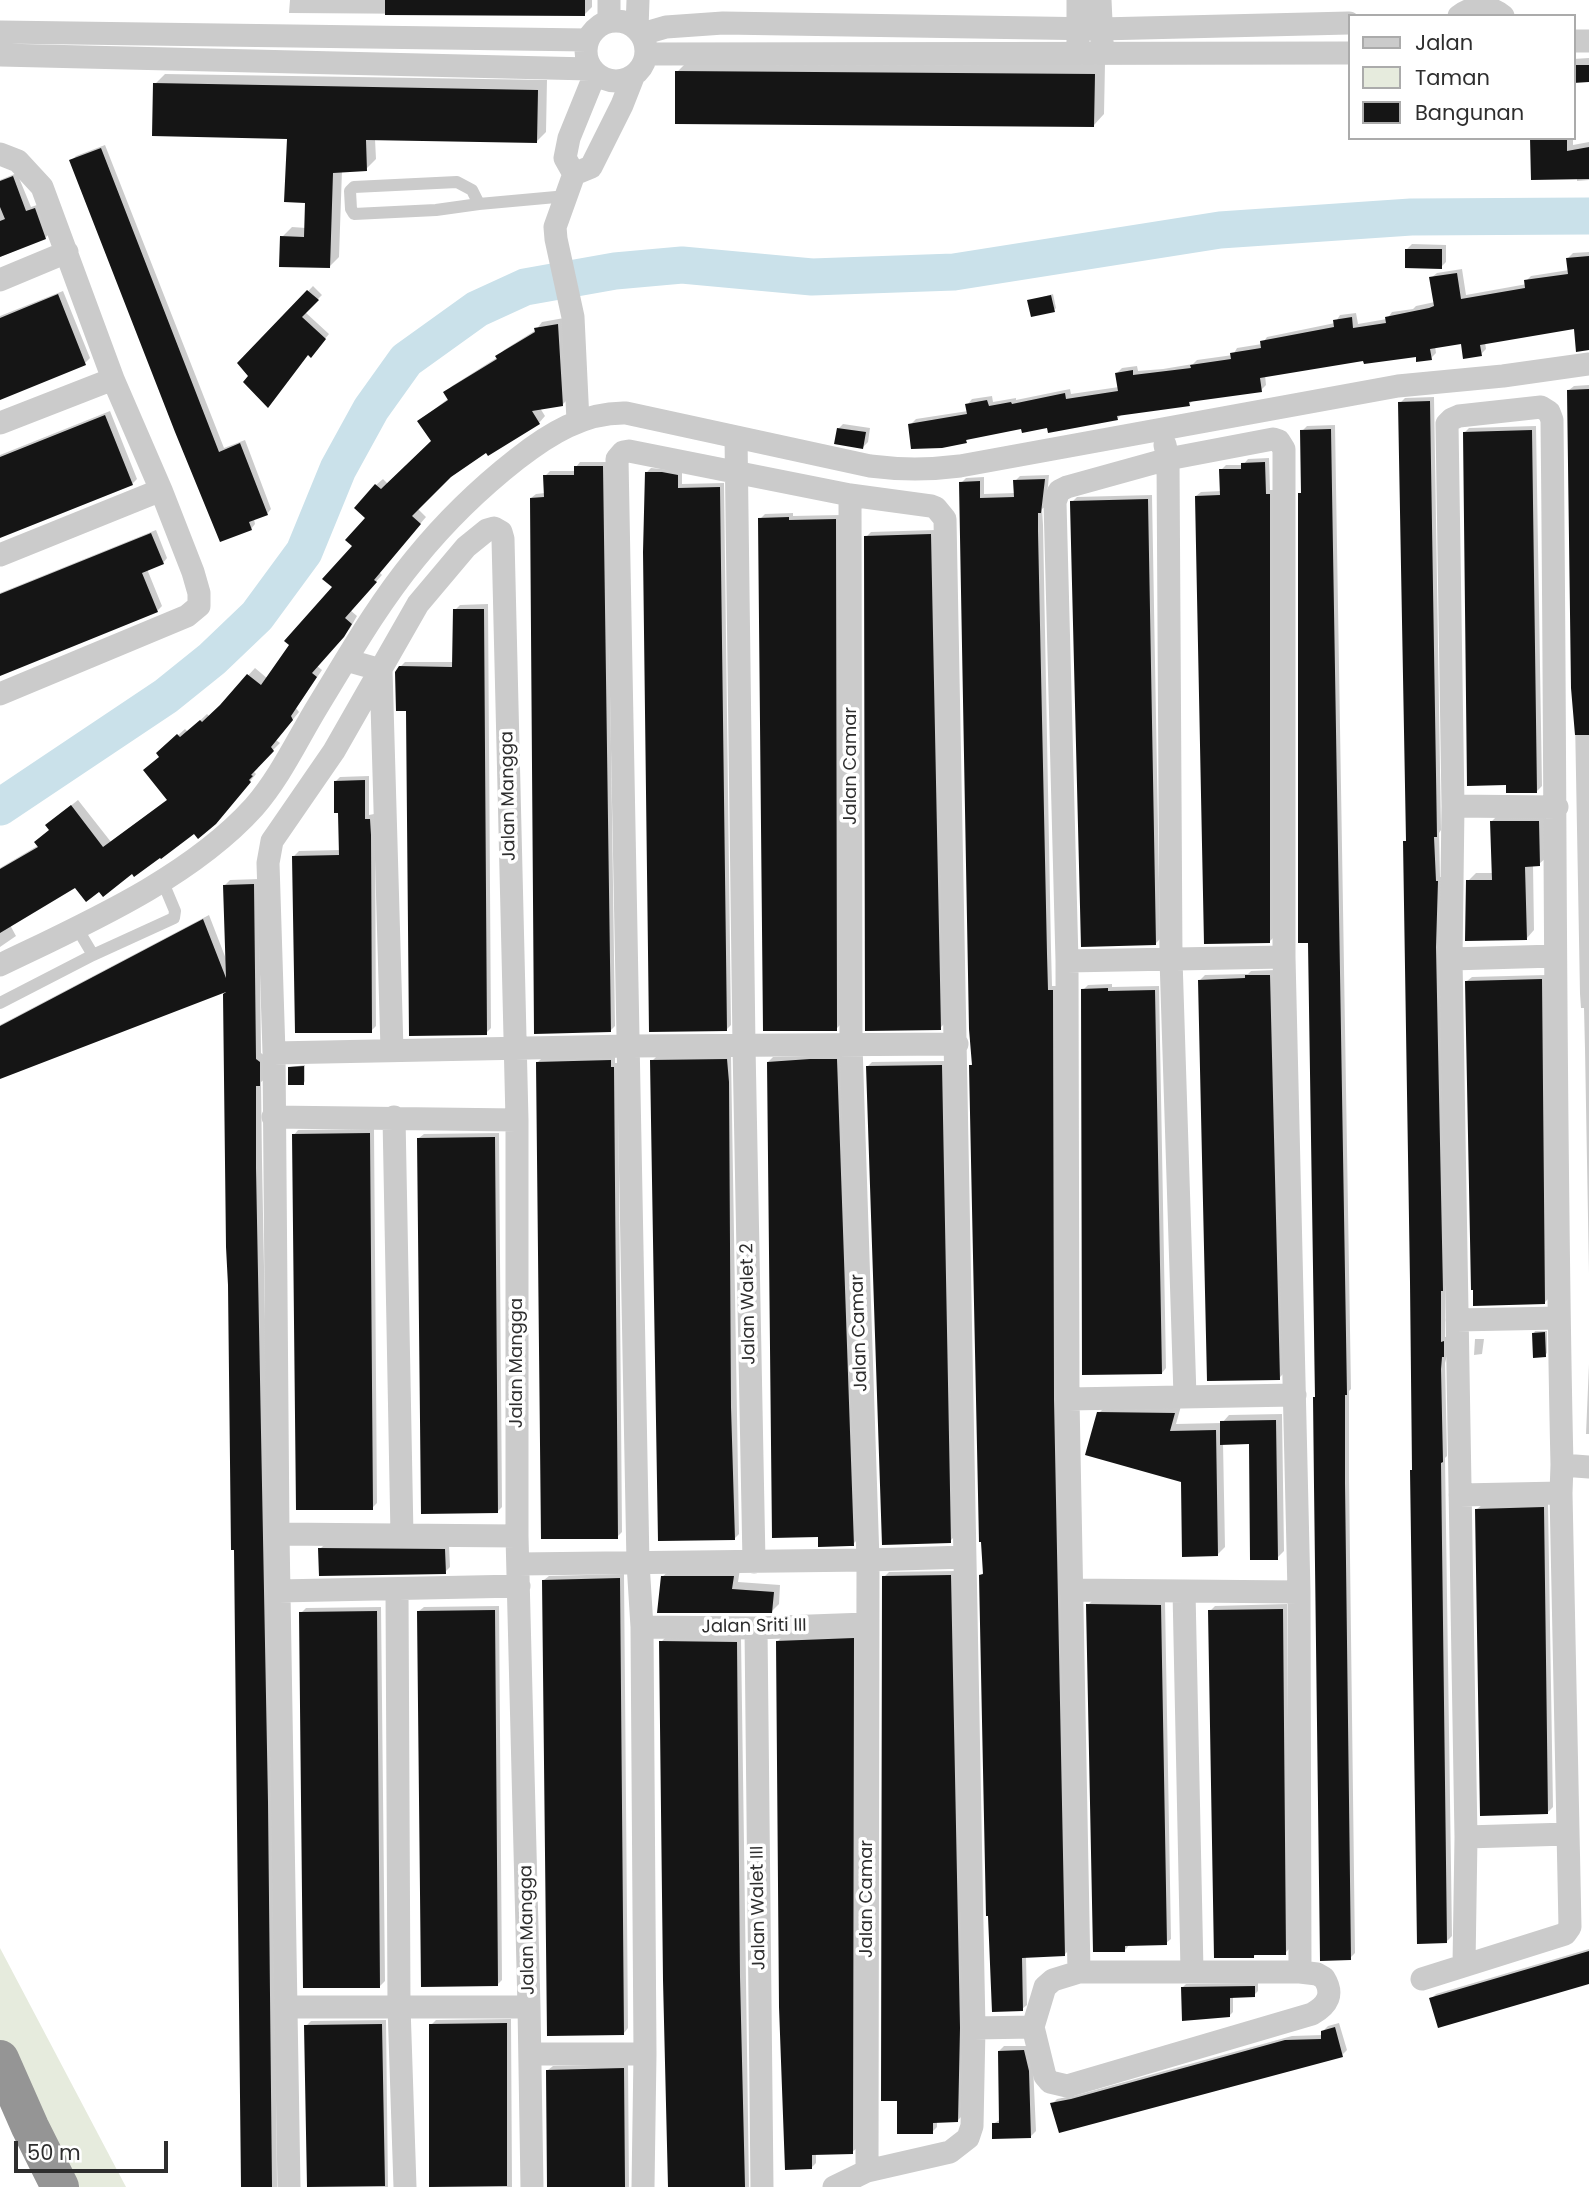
<!DOCTYPE html>
<style>
body{margin:0}
#map{position:relative;width:1589px;height:2187px;overflow:hidden;background:#fff;font-family:Poppins,sans-serif}
canvas{display:block}
.legend{position:absolute;left:1348px;top:14px;width:228px;height:126px;box-sizing:border-box;background:#fff;border:2px solid #ababab;margin:0;padding:9px 12px;list-style:none;font-size:21px;color:#2e2e2e}
.legend li{display:flex;align-items:center;gap:14px;height:35px}
.legend b{width:35px;border:2px solid #ababab}
.scale{position:absolute;left:14px;top:2141px;width:154px;height:32px;box-sizing:border-box;border:4px solid #2e2e2e;border-top:0;padding-left:9px;font-size:21px;line-height:24px;white-space:nowrap;color:#2e2e2e;-webkit-text-stroke:5px #fff;paint-order:stroke}
</style>
<div id="map">
<canvas width="1589" height="2187"></canvas>
<ul class="legend">
<li><b style="height:9px;background:#cbcbcb"></b>Jalan</li>
<li><b style="height:19px;background:#e6ebdd"></b>Taman</li>
<li><b style="height:19px;background:#151515"></b>Bangunan</li>
</ul>
<div class="scale">50 m</div>
</div>
<script>
const c = document.querySelector('canvas').getContext('2d');
c.lineJoin = 'round';
function paint(path, color) { c.fillStyle = color; c.fill(path, 'evenodd'); }
function stroke(path, color, width, dash) { c.strokeStyle = color; c.lineWidth = width; c.lineCap = dash ? 'butt' : 'round'; c.setLineDash(dash || []); c.stroke(path); }
function drawText(font, color, halo, rows, align = 'center') {
  c.font = font + ' Poppins,sans-serif'; c.lineWidth = 7; c.setLineDash([]); c.textBaseline = 'middle'; c.strokeStyle = halo; c.fillStyle = color; for (const [text, x, y, turn = 0] of rows) {
    c.save(); c.translate(x, y); c.rotate((+turn || 0) * Math.PI / 180); c.textAlign = isNaN(turn) ? turn : align; if (halo) c.strokeText(text, 0, 0); c.fillText(text, 0, 0); c.restore();
  }
}
const green = new Path2D(`
 M0 1948 126 2187H60L0 2059Z`);
const shadow = new Path2D(`
 M290 0H592V7L584 15 289 13Z
 M1589 58V81H1573V59Z
 M687 62 1105 64 1104 114 1094 125 677 72Z
 M165 74 547 80 546 132 536 142 375 139 376 159 366 169 342 170 339 257 329 267 282 237 292 227 306 228 307 201 289 137 155 84Z
 M1532 138H1573V145L1589 142V180L1577 181V178Z
 M105 145 224 448 245 440 271 509 267 514 254 519 255 524 251 529 71 161 76 156Z
 M17 173 31 207 40 204 50 233 45 238 0 257V180Z
 M1412 244 1446 245V262L1441 267 1407 249Z
 M1589 252V341L1576 327 1485 342 1486 349 1481 354 1462 342 1435 346 1436 353 1431 358 1417 355 1365 359 1265 375 1266 385 1261 390 1194 400 1189 404 1122 414 1117 419 1023 427 970 437 966 441 910 425 916 419 968 411 967 405 972 399 992 396 993 402 1016 398V400L1070 389 1071 394 1119 387 1117 373 1122 368 1137 366 1138 371 1163 369 1193 364 1197 360 1233 355 1237 348 1262 344 1267 337 1335 323 1340 315 1356 313 1358 324 1387 319 1392 312 1413 309 1416 306 1435 302 1431 278 1437 273 1462 269 1466 295 1527 284 1526 281 1531 276 1569 270 1568 258 1573 253Z
 M313 286 322 295 305 312 329 334 315 351 250 376 240 363Z
 M63 291 90 358 85 363 0 397V316Z
 M1053 294 1056 308 1054 310 1029 301Z
 M564 318 569 398 562 405 540 408 545 416 539 423 487 451 450 475 417 508 426 517 379 572 382 575 350 610 357 616 350 628 317 666 322 670 296 708 299 712 276 740 280 743 256 767 258 768 254 772 256 774 223 815 132 872 75 886 10 925 16 936 0 947V868L39 845 51 829 54 819 78 800 111 842 168 799 161 756 165 747 185 729 188 732 207 714 210 717 255 668 268 679 334 587 368 518 376 485 383 479 388 484 433 441 419 421 449 398 446 392 452 386 498 357 504 350 536 330 542 322Z
 M1589 385V1274L1585 1049 1584 1008H1581L1580 994 1569 390 1574 386Z
 M1434 397 1441 830 1439 833 1440 877H1442L1447 1284 1445 1286V1337H1448V1351L1445 1363 1447 1456 1445 1458 1452 1936 1447 1941 1413 1469 1407 840 1400 403 1405 398Z
 M110 411 137 479 132 484 0 537V455Z
 M843 424 870 428 868 442 863 447 838 429Z
 M1335 425 1351 1389 1349 1391V1477L1355 1953 1350 1958 1315 1397 1310 941 1300 494 1303 491 1302 431 1307 426Z
 M1536 426 1542 786 1537 791 1464 433 1469 428Z
 M1269 458 1270 490H1274V937L1269 942 1196 496 1201 492 1222 491 1221 470 1226 465H1243L1248 459Z
 M580 462H607L615 1026 610 1031 531 498 536 494 545 493V476L550 471H576V467Z
 M651 468 682 471V484L724 483 731 1025 726 1030 646 473Z
 M1049 475 1046 506 1042 509 1043 525 1051 949 1052 986H1057L1069 1950 1064 1955 1026 1956 1027 2005 1022 2009 981 1575 984 1572 971 1065 974 1063 961 483 966 478 984 477V494L1015 493V481L1020 476Z
 M1152 495 1160 939 1155 944 1072 502 1077 497Z
 M793 513V516L840 515 841 1024 836 1029 760 519 765 514Z
 M156 530 167 558 163 563 147 569 162 606 157 611 0 674V593Z
 M935 530 945 1023 940 1028 866 537 871 532Z
 M488 604 491 1028 486 1033 408 710 400 667 405 662H454L455 610 460 605Z
 M369 776V815L374 814 375 829 376 1026 371 1031 294 856 299 851 341 850 340 812 336 781 340 777Z
 M1499 814H1546L1547 857 1539 864 1533 865 1534 930 1527 938 1468 881 1476 873H1493L1492 821Z
 M259 879 261 1053 265 1056 266 1078 261 1082 262 1161 274 1795 277 2187H242L231 988 0 1077V1025L209 915 226 959 224 886 230 880Z
 M1275 970 1284 1373 1279 1378 1200 980 1205 975 1248 974 1251 971Z
 M1546 975 1549 1298 1544 1303 1467 981 1472 977Z
 M1112 984V987L1159 986 1166 1368 1162 1373 1083 990 1088 985Z
 M731 1055 739 1534 734 1539 652 1061 657 1056Z
 M842 1055 858 1539 853 1544 768 1062 773 1057Z
 M615 1056V1063H618L622 1532 617 1537 537 1063 542 1058Z
 M946 1061 955 1536 950 1541 867 1067 872 1062Z
 M305 1065V1081L304 1083 290 1067Z
 M374 1129 377 1503 372 1508 294 1135 298 1130Z
 M499 1133 502 1507 498 1511 419 1138 424 1134Z
 M1535 1331H1547V1353L1545 1355 1534 1333Z
 M1475 1339H1484L1482 1354 1474 1355Z
 M1589 1364V1434H1586Z
 M1107 1405 1181 1406 1176 1424 1222 1423 1229 1415 1282 1414 1284 1551 1277 1558 1250 1442 1223 1443 1225 1547 1217 1555 1182 1481 1099 1413Z
 M1548 1503 1553 1807 1548 1812 1477 1509 1482 1505Z
 M325 1544 449 1545 450 1567 445 1572 320 1549Z
 M740 1569 738 1582 780 1585 779 1604 771 1612 662 1577 670 1570Z
 M955 1571 964 2022 962 2116 957 2121H937V2127L932 2132 884 1577 889 1572Z
 M624 1574 628 2028 624 2033 544 1580 549 1576Z
 M1093 1600 1165 1601 1171 1939 1166 1943 1130 1944 1125 1950 1088 1605Z
 M1287 1604 1290 1948 1285 1953 1256 1954 1254 1956 1210 1611 1215 1606Z
 M499 1606 502 1980 498 1984 419 1611 424 1607Z
 M381 1607 385 1981 380 1986 301 1613 306 1608Z
 M858 1634 857 2148 852 2152 816 2153V2163L811 2168 777 1642 782 1637Z
 M666 1637 741 1638 749 2187H669L661 1642Z
 M1589 1949V1982L1431 1999 1436 1994Z
 M1258 1983V1991L1254 1995 1233 1996V2012L1229 2016 1182 1988 1186 1984Z
 M511 2019 512 2187H432L431 2025 436 2020Z
 M386 2020 388 2187H308L306 2026 311 2021Z
 M1339 2023 1347 2050 1342 2055 1052 2104 1057 2099 1077 2095 1292 2036 1323 2035V2031L1328 2026Z
 M1004 2046H1029L1033 2065 1036 2131 1031 2136 993 2124 1001 2119 999 2051Z
 M628 2064 629 2187H549L548 2070 553 2066Z`);
const river = new Path2D(`
 M0 807 166 696 212 659 257 616 304 552 338 469 371 409 406 360 477 309 525 287 615 271 682 265 812 277 954 272 1220 230 1411 217 1589 216`);
const building = new Path2D(`
 M385 0H585V16L385 15Z
 M1573 65H1589V82L1573 83Z
 M675 71 1095 74 1094 127 675 124Z
 M153 83 538 90 537 143 366 140 367 171 333 173 330 268 279 267 280 236 304 237 305 203 284 202 287 139 152 136Z
 M1530 138H1567V151L1589 147V179L1531 180Z
 M101 148 219 452 240 443 268 515 249 522 252 530 220 542 175 432 69 160Z
 M13 176 26 211 35 208 46 239 0 257V221L5 219 0 207V181Z
 M1405 249H1442V269L1405 268Z
 M1589 256V350L1576 352 1574 329 1480 345 1482 356 1463 359 1461 344 1430 349 1432 360 1416 362V357L1364 364 1363 361 1260 378 1262 392 1189 402 1190 406 1117 416 1118 420 1048 433 1047 428 1022 433 1021 429 966 440 967 443 942 448 911 449 908 424 967 414 965 404 987 400 989 406 1011 402 1012 404 1065 393 1066 399 1118 391 1115 373 1133 370V375L1191 368 1190 365 1231 359 1230 353 1261 348 1260 341 1334 327 1333 320 1352 317 1353 328 1386 323 1385 317 1429 308 1434 306 1429 277 1457 273 1461 299 1525 288 1524 280 1568 274 1566 258Z
 M307 290 319 300 302 317 326 339 311 358 308 355 268 408 243 382 248 376 237 363Z
 M58 294 86 365 0 400V318Z
 M1051 295 1055 312 1031 317 1027 300Z
 M558 324 563 406 532 411 540 424 488 456 486 453 451 477 412 516 421 524 374 580 377 582 345 618 352 624 344 637 312 673 317 677 291 716 293 720 271 747 274 751 251 775 253 776 249 780 251 782 216 824 198 839 194 834 161 859 160 858 134 877 132 874 103 897 99 892 86 902 75 888 0 933V869L38 847 34 842 49 830 45 825 71 805 103 847 167 800 143 770 159 757 156 753 177 734 180 737 200 720 202 722 220 705 247 674 261 685 289 645 284 641 332 587 322 579 352 546 345 540 365 518 354 508 375 484 381 489 431 441 417 421 448 400 443 392 497 359 495 356 535 332 534 328Z
 M1589 389V735H1575L1571 688 1567 390Z
 M1430 401 1437 837H1434L1436 881H1438L1436 947 1443 1291H1441V1342L1444 1341V1357H1442L1441 1369 1443 1462 1441 1463 1447 1943 1417 1944 1410 1470H1412L1410 1282 1403 841H1406L1398 402Z
 M105 415 133 485 0 538V457Z
 M837 428 866 432 863 449 834 444Z
 M1331 429 1347 1395H1345V1483L1351 1960 1320 1961 1314 1486 1313 1397H1315L1308 943H1298V493H1301L1300 430Z
 M1532 430 1537 793H1506V785L1467 786 1463 432Z
 M1265 462 1266 494H1270V943L1204 944 1195 496 1220 495 1219 469H1241V463Z
 M574 466H603L611 1032 534 1034 530 498 544 497 543 475H574Z
 M645 472H662L678 475V488L720 487 727 1031 649 1032 643 552Z
 M1045 479 1041 513H1038V531L1047 954 1048 990H1053L1054 1399 1065 1956 1022 1958 1023 2011 992 2012 988 1916H986L979 1575 983 1574 981 1542H979L969 1065H972L969 1029 959 482 980 481V498L1014 497 1013 480Z
 M1148 499 1156 945 1081 947 1070 503V501Z
 M789 517V520L836 519 837 1031H763L758 518Z
 M151 533 164 564 142 573 158 612 0 676V594Z
 M931 534 941 1030 865 1031 864 536Z
 M453 609H484L487 1035 409 1036 406 711H396L395 672 399 666 452 667Z
 M365 780V819H370L371 835 372 1033H295L292 856 339 855 338 813H334V781Z
 M1490 821H1539L1540 866 1525 867 1527 940 1465 941 1466 880H1492Z
 M254 884 256 1059 260 1062V1086H256V1168L268 1802 272 2187H241L234 1550H231L228 1285 226 1247 223 994 226 992 0 1079V1026L203 919 226 978 223 885Z
 M1245 975H1270L1280 1380 1207 1381 1198 980 1245 978Z
 M1542 979 1545 1304 1473 1306V1290H1471L1465 981Z
 M1108 988V991L1155 990 1162 1374 1082 1375 1081 989Z
 M727 1059 729 1082 731 1407 735 1540 658 1541 650 1060Z
 M810 1059H837L854 1546H850L818 1547V1537L772 1538 767 1062Z
 M611 1060V1067H614L618 1539H541L536 1062Z
 M942 1065 951 1543 882 1545 866 1066Z
 M304 1066V1085H288V1067Z
 M370 1133 373 1510H296L292 1134Z
 M495 1137 498 1513 421 1514 417 1138Z
 M1545 1332 1546 1357 1533 1358 1532 1333Z
 M1097 1412 1175 1413 1170 1431 1216 1430 1218 1556 1182 1557 1181 1482 1085 1455Z
 M1276 1420 1278 1560H1250L1249 1444 1220 1445V1421Z
 M1544 1507 1548 1814 1480 1816 1475 1509Z
 M318 1548 445 1549 446 1574 319 1576Z
 M951 1575 960 2028 958 2122 933 2123V2134H897V2101H881L882 1576Z
 M661 1576H734L732 1589 774 1592 772 1613H657Z
 M620 1578 624 2035 547 2036 542 1580Z
 M1086 1604 1161 1605 1167 1945 1125 1946V1952H1093Z
 M1283 1609 1286 1955H1254V1958H1214L1208 1610Z
 M495 1610 498 1986 421 1987 417 1611Z
 M377 1611 380 1988H303L299 1612Z
 M854 1638 853 2154 812 2155V2169L785 2170 779 2007 776 1641Z
 M659 1641 737 1642 740 1977 745 2187H668L663 1980Z
 M1589 1951V1984L1438 2028 1429 1998Z
 M1255 1986V1997L1230 1998V2017L1182 2021 1181 1987Z
 M507 2023V2186L429 2187V2024Z
 M382 2024 385 2186 307 2187 304 2025Z
 M1335 2027 1343 2057 1059 2133 1050 2103 1071 2099 1285 2040 1321 2039V2031Z
 M1024 2050 1029 2071 1031 2138 992 2139V2123H999L998 2051Z
 M624 2068 625 2187H547L546 2070Z`);
const service = new Path2D(`
 M479 204 436 210 354 214 351 209 350 191 354 187 457 182 472 190 479 204 567 196
 M93 955 174 918 175 911 162 880
 M0 1003 93 955 77 928`);
const minor = new Path2D(`
 M1078 0V44
 M1100 0 1102 42
 M1459 16C1472 6 1490 5 1503 16
 M586 51a30 30 0 1 1 60 0a30 30 0 1 1-60 0Z
 M609 21V0
 M637 29 638 0
 M0 32 587 40
 M642 34 666 27 723 23 1100 29 1349 23
 M1573 41H1589
 M647 54 1349 53
 M0 55 590 69
 M0 154 18 161 42 187 113 379 161 490 193 572 199 593V606L187 616 0 694
 M574 174 591 167 622 105 633 77
 M0 280 67 252
 M578 421 573 317 556 239 555 227 574 174 565 158 569 138 595 74
 M0 423 113 379
 M736 437 744 1046 754 1562
 M1165 445 1168 459 1171 959 1185 1396
 M850 495 851 1045 868 1560 867 2171
 M0 555 161 490
 M346 660 381 670 392 1050
 M1453 806 1557 807
 M1451 959 1555 956
 M1067 961 1284 957
 M0 965C85 924 190 878 254 807 281 776 298 738 319 704 349 655 378 604 415 559 445 522 480 488 517 459 549 434 584 412 626 413L870 466C901 470 929 470 960 466L1398 386 1503 376 1589 364
 M274 1053 629 1046 957 1044
 M273 1117 517 1120
 M394 1117 402 1536
 M1457 1320 1559 1318
 M1068 1399 1295 1395
 M1562 1465 1589 1467
 M1460 1495 1561 1493
 M278 1534 517 1536
 M518 1564 868 1560 965 1557
 M397 1590 399 2006 405 2187
 M1071 1590 1299 1592
 M279 1591 519 1586
 M1184 1591 1192 1971
 M642 1627 756 1628 866 1624
 M756 1628 762 2187
 M1466 1837 1568 1834
 M1079 1972 1068 1399 1067 961 1055 502 1059 491 1067 487 1168 459 1273 439 1279 441 1284 449V957L1299 1592 1300 1972
 M1079 1972H1300L1317 1974 1324 1978C1334 1994 1328 2005 1312 2014L1067 2086 1050 2082 1045 2076 1033 2027 1045 1987 1053 1980Z
 M1422 1979 1565 1934 1570 1927 1561 1493 1562 1465C1554 1117 1556 768 1552 420L1549 412 1541 407 1459 416 1452 419 1447 424 1453 806 1451 959 1466 1837 1464 1965
 M286 2007H529
 M974 2028 1033 2027
 M530 2054H645
 M289 2187 278 1534 274 1053 268 863 272 841 334 751 418 604 466 547 487 530 494 528 501 532 503 539 517 1120V1536L529 2007 532 2187
 M643 2187 645 2054 642 1627 638 1563 617 459 623 452 629 451 850 495 931 506 936 508 945 519 974 2028 972 2126 968 2138 950 2152 867 2171 834 2187`);
const motorway = new Path2D(`
 M0 2059 30 2127 60 2187`);
const streetNames = [
 ["Jalan Camar",851,766,-90],
 ["Jalan Mangga",509,796,-91],
 ["Jalan Walet 2",749,1304,-91],
 ["Jalan Camar",860,1333,-92],
 ["Jalan Mangga",517,1363,-90],
 ["Jalan Sriti III",754,1627,-1],
 ["Jalan Camar",867,1899,-90],
 ["Jalan Walet III",759,1908,-91],
 ["Jalan Mangga",528,1930,-91]
];
paint(green, '#e6ebdd');
paint(shadow, '#0003');
stroke(river, '#cae1ea', 37);
paint(building, '#151515');
stroke(service, '#cbcbcb', 12);
stroke(minor, '#cbcbcb', 23);
stroke(motorway, '#959595', 38);
drawText('18px', '#2e2e2e', '#fff', streetNames);
</script>
